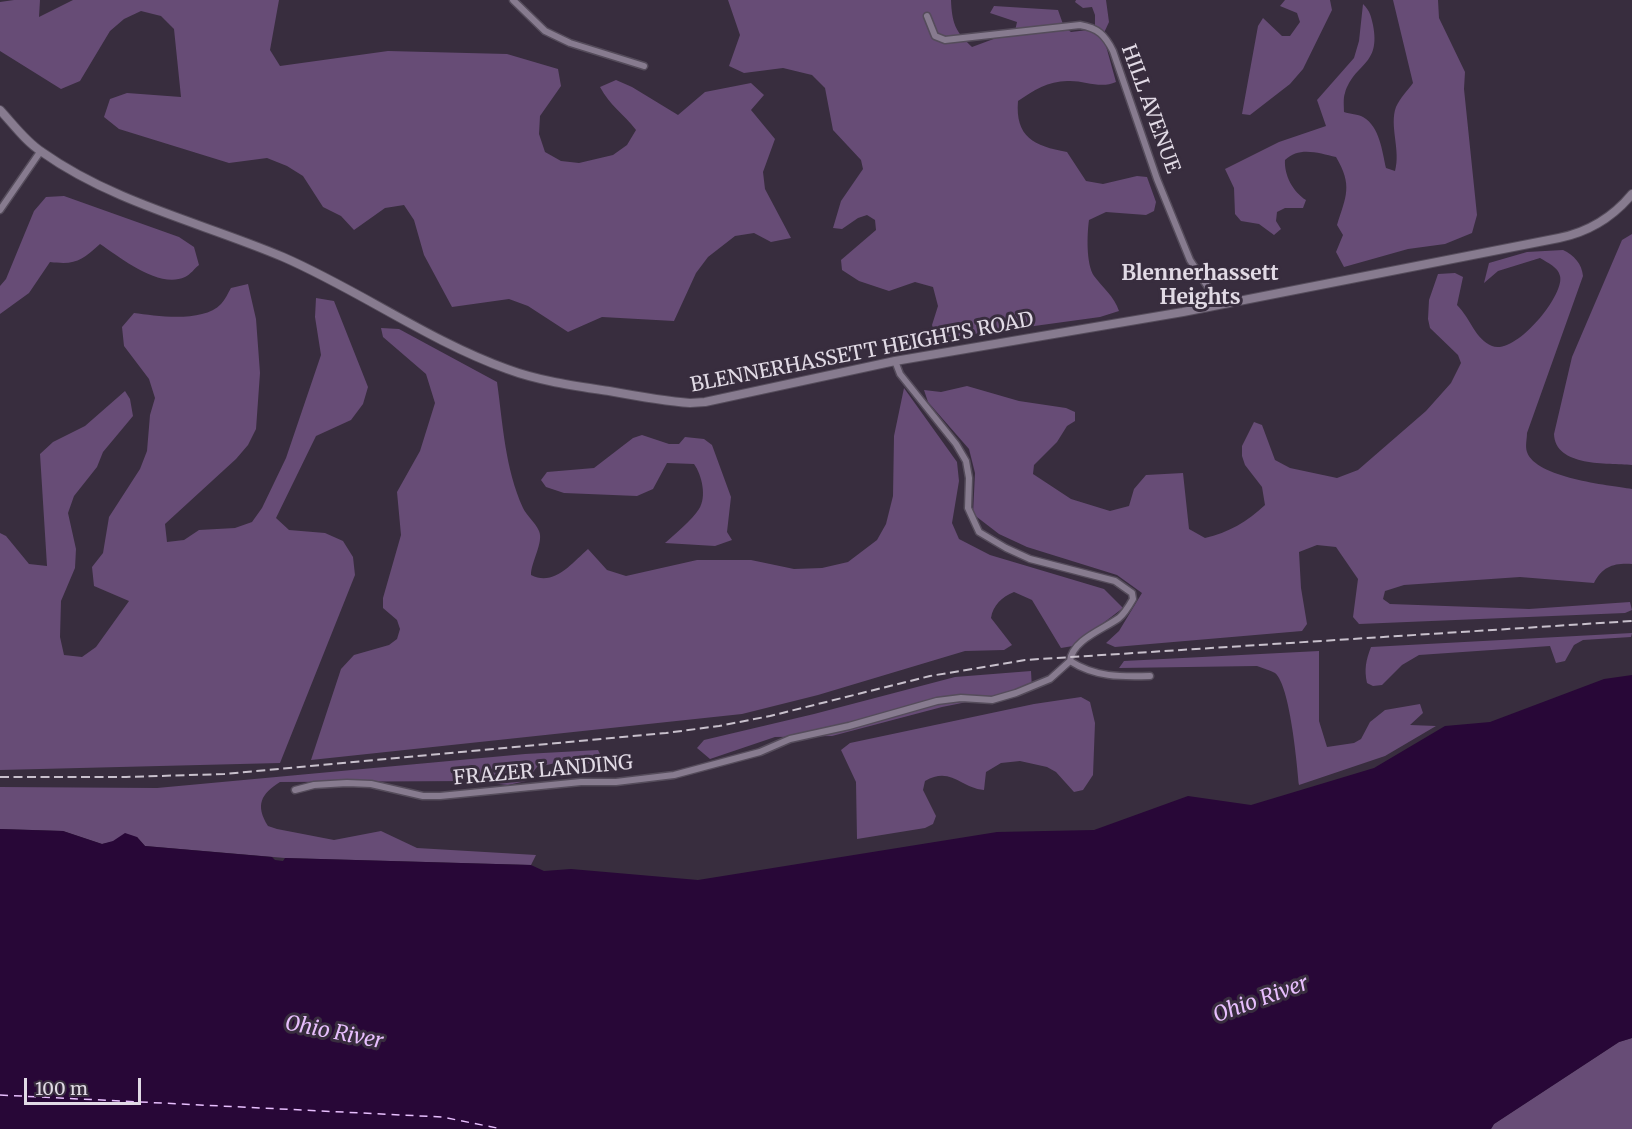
<!DOCTYPE html>
<style>
body{margin:0}
#map{position:relative;width:1632px;height:1129px;overflow:hidden;background:#382d3e;font-family:Merriweather,serif}
canvas{display:block}
.scale{position:absolute;left:24px;top:1078px;width:117px;height:27px;box-sizing:border-box;border:3px solid #e1dae5;border-top:0;padding-left:8px;font-size:18px;line-height:21px;white-space:nowrap;color:#e1dae5;-webkit-text-stroke:4px #382d3e;paint-order:stroke}
</style>
<div id="map">
<canvas width="1632" height="1129"></canvas>
<div class="scale">100 m</div>
</div>
<script>
const c = document.querySelector('canvas').getContext('2d');
c.lineJoin = 'round';
function paint(path, color) { c.fillStyle = color; c.fill(path, 'evenodd'); }
function stroke(path, color, width, dash) { c.strokeStyle = color; c.lineWidth = width; c.lineCap = dash ? 'butt' : 'round'; c.setLineDash(dash || []); c.stroke(path); }
function drawText(font, color, halo, rows, align = 'center') {
  c.font = font + ' Merriweather,serif'; c.lineWidth = 6; c.setLineDash([]); c.textBaseline = 'middle'; c.strokeStyle = halo; c.fillStyle = color; for (const [text, x, y, turn = 0] of rows) {
    c.save(); c.translate(x, y); c.rotate((+turn || 0) * Math.PI / 180); c.textAlign = isNaN(turn) ? turn : align; if (halo) c.strokeText(text, 0, 0); c.fillText(text, 0, 0); c.restore();
  }
}
const green = new Path2D(`
 M14 0H40L39 17 73 0H279L270 50 280 66 388 51 507 54 558 69 561 86 540 116 539 134 545 152 561 161 579 163 613 155 627 145 636 130C623 113 610 106 600 87L616 80 632 87 678 115 705 92 751 83 764 95 751 110 775 139 763 172 765 189 791 238 771 242 754 233 735 236 708 257 696 273 674 321 602 317 568 332 528 306 509 299 452 307 424 255 414 220 404 205 385 208 354 230 341 216 323 207 303 176 287 166 267 158 229 163 119 129 104 117 110 99 127 93 181 97 174 29 161 16 141 11 124 19 110 31 80 81 61 89 0 51V2Z
 M728 0H951C952 23 955 31 972 47L1015 31 1017 22 990 13 994 6 1058 10 1064 27 1071 32 1088 30 1095 25V15L1092 7 1083 8 1075 2 1076 0H1106L1109 22 1103 35 1116 82C1101 89 1086 81 1070 81 1050 80 1034 90 1018 101 1015 137 1034 146 1067 152L1086 181 1103 184 1137 176 1147 177 1156 202 1154 211 1146 215 1106 212 1089 220C1087 234 1086 264 1094 276 1103 288 1114 296 1119 311L1100 317 954 337 935 334 932 325 938 306 933 287 915 282 889 291 859 281 842 270 841 260 876 230 875 220 867 215 858 218 842 229 833 228 841 201 863 169 861 160 833 130 825 88 812 75 783 68 744 73 729 66 740 35Z
 M1285 0H1330L1332 10 1303 69 1290 84 1250 115 1242 114 1258 26 1263 18 1282 36H1290L1300 22 1297 13 1280 6Z
 M1393 0H1438L1439 18 1465 72 1464 89 1477 215 1472 233 1445 244 1408 249 1344 267 1336 252 1343 235 1337 225C1346 196 1353 186 1336 157 1319 153 1299 146 1285 160 1284 175 1293 192 1306 200L1303 208H1285L1277 212 1276 221 1281 229 1274 235 1259 224 1241 221 1235 214 1234 188 1225 169 1279 142 1326 126 1317 100 1354 58 1359 41 1363 4C1370 11 1371 16 1373 25 1381 66 1355 62 1345 93 1343 98 1344 106 1344 112 1350 114 1358 114 1363 117 1380 127 1382 151 1386 168L1395 171C1401 150 1389 126 1396 107 1400 98 1408 90 1413 83Z
 M64 196 179 237 194 247 199 265C195 268 190 275 185 277 159 289 121 258 100 244 81 261 76 265 50 262L29 293 0 314V286L6 279 34 211 46 197Z
 M1632 234V465C1608 463 1555 467 1554 434L1572 357 1622 240Z
 M1563 250C1574 255 1582 264 1583 276L1527 433C1527 439 1525 446 1527 452 1536 478 1608 485 1632 489V564C1614 563 1603 566 1594 583L1520 577 1404 585 1385 591 1383 599 1390 604 1529 609 1630 602 1632 610 1625 613 1359 624 1353 617 1358 579 1336 547 1317 545 1299 552 1301 588 1307 624 1302 631 1115 647 1106 643 1119 631 1142 593 1117 575 1027 547 999 534 973 514 975 473 969 449 928 402 924 390 941 392 967 386 1019 401 1066 408 1075 412V421L1067 426 1057 442 1034 465 1033 474 1071 499 1110 511 1129 506 1134 489 1146 475 1183 473 1189 529 1205 538C1228 533 1248 521 1265 505L1262 487 1245 465 1242 456V446L1254 422 1262 425 1275 460 1290 468 1337 478 1358 470 1426 411 1451 383 1461 363 1458 355 1430 328 1428 319 1429 300 1438 274 1455 273 1463 277 1457 305C1471 319 1475 339 1492 346 1515 356 1565 295 1560 276 1558 267 1548 263 1540 258L1498 271 1484 283 1489 263 1527 252Z
 M248 284 256 319 260 373 256 429 248 445 236 459 165 524 167 542 184 540 199 530 235 528 252 522 262 508 286 458 321 355 315 317 316 298 334 301 368 387 363 404 351 420 316 436 276 518 289 530 325 533 343 541 353 557 355 575 280 763 0 770V533L6 536 29 564 47 566 40 454 53 442 85 426 125 391 130 399 133 416 103 452 97 467 74 496 68 513 76 549 75 568 61 601 60 637 64 655 82 657 96 647 129 601 94 586 92 567 103 553 109 517 140 469 147 451 150 415 155 398 149 379 124 346 122 327 134 313C157 316 203 323 221 304 225 300 228 293 231 288Z
 M381 328 399 329 497 382C503 425 505 468 523 508 527 516 535 522 539 531 544 542 531 562 531 575 554 587 572 563 588 549L607 570 626 576 697 560H751L794 569 822 568 848 562 877 540 886 524 893 496 894 436 904 388 957 462 959 481 952 523 959 539 990 555 1104 589 1123 608 1073 646 1061 648 1032 600 1014 592C1002 597 993 605 991 618L1012 645 1004 650 965 651 818 695 742 714 311 760 341 669 354 655 389 645 397 639 400 629 397 620 383 608V598L401 535 397 492 420 451 435 403 426 374 383 337Z
 M642 435 669 444H679L685 437 704 439 712 445 731 497 727 532 732 540 715 546 665 543C675 534 692 520 699 509 707 497 702 475 694 464L667 463 653 489 637 496 564 493 546 487 541 480 547 472 594 468 633 438Z
 M1632 633 1631 637 1583 640 1574 645 1565 661 1556 663 1550 646 1419 655 1402 665 1382 685 1373 686 1367 683C1364 669 1366 660 1371 647Z
 M1319 651V721L1327 747 1354 743 1361 739 1370 722 1385 710 1420 704 1423 713 1410 725 1436 726 1385 756 1299 785C1297 764 1290 685 1275 673 1270 670 1262 668 1257 666L1119 668 1124 661Z
 M1031 671 1032 689 942 707 832 736 775 737 710 759 697 748 704 740 814 714 955 677Z
 M1081 697 1090 702 1095 723 1093 775 1083 790 1074 792 1056 772 1047 767 1020 761 1001 763 986 772 984 790C960 788 951 766 925 781L923 790 936 816 933 824 925 828 857 839 856 782 841 750 850 743 1034 704Z
 M598 750 602 758 598 766C575 758 560 762 537 767L526 781 508 785 472 781 280 782C261 794 255 805 268 826L277 829 334 840 381 831 417 848 536 855 531 865 285 858 145 846 137 837 102 844 63 831 0 829V787L157 788 525 754Z
 M1632 1038V1129H1491L1494 1124 1619 1042Z`);
const water = new Path2D(`
 M1632 675V1038L1619 1042 1494 1124 1491 1129H0V829L63 831 102 844 113 841 125 833 137 837 145 846 272 857 275 860 283 861 285 858 531 865 544 871 571 869 698 880 997 832 1094 830 1188 796 1251 805 1374 768 1445 726 1490 722 1604 679Z`);
const ferry = new Path2D(`
 M0 1095 442 1117 502 1129`);
const minor = new Path2D(`
 M513 0 545 31 570 43 644 66
 M927 16 935 36 945 40 1080 25C1098 28 1105 35 1113 51L1157 179 1190 260 1219 304
 M0 210 40 152
 M895 361 900 374 956 444 966 461 969 478 968 508 979 532 1006 548 1030 559 1115 581 1132 593 1133 599C1129 606 1125 613 1119 618 1104 629 1072 640 1070 661
 M295 790 314 785 347 783 371 784 423 796H440L581 782H616L674 775 760 752 790 739 849 726 937 701 961 698 992 700 1016 693 1050 679 1070 661C1095 677 1120 677 1150 676`);
const tertiary = new Path2D(`
 M0 110C13 124 26 142 42 152 114 203 203 223 283 257 359 290 429 341 507 369 539 381 575 386 609 391 636 396 663 401 690 403L705 402 895 361 1183 312 1559 238C1588 232 1613 217 1632 194`);
const rail = new Path2D(`
 M0 777H126L224 774 666 733 719 726 770 716 930 676 1025 660 1632 621`);
const streetNames = [
 ["HILL AVENUE",1150,109,70],
 ["BLENNERHASSETT HEIGHTS ROAD",862,353,-11],
 ["FRAZER LANDING",543,771,-5]
];
const neighbourhoodNames = [
 ["Blennerhassett",1200,274],
 ["Heights",1200,298]
];
const waterNames = [
 ["Ohio River",1261,1000,-20],
 ["Ohio River",334,1033,11]
];
paint(green, '#674c76');
paint(water, '#280737');
stroke(ferry, '#e7befd', 1.5, [8, 6]);
stroke(minor, '#554c5b', 9);
stroke(tertiary, '#554c5b', 10);
stroke(minor, '#877b8f', 6);
stroke(tertiary, '#877b8f', 8);
stroke(rail, '#c8c0cc', 2, [9, 4.5]);
drawText('20px', '#e1dae5', '#382d3e', streetNames);
drawText('bold 21px', '#e1dae5', '#382d3e', neighbourhoodNames);
drawText('italic 21px', '#e7befd', '#382d3e', waterNames);
</script>
